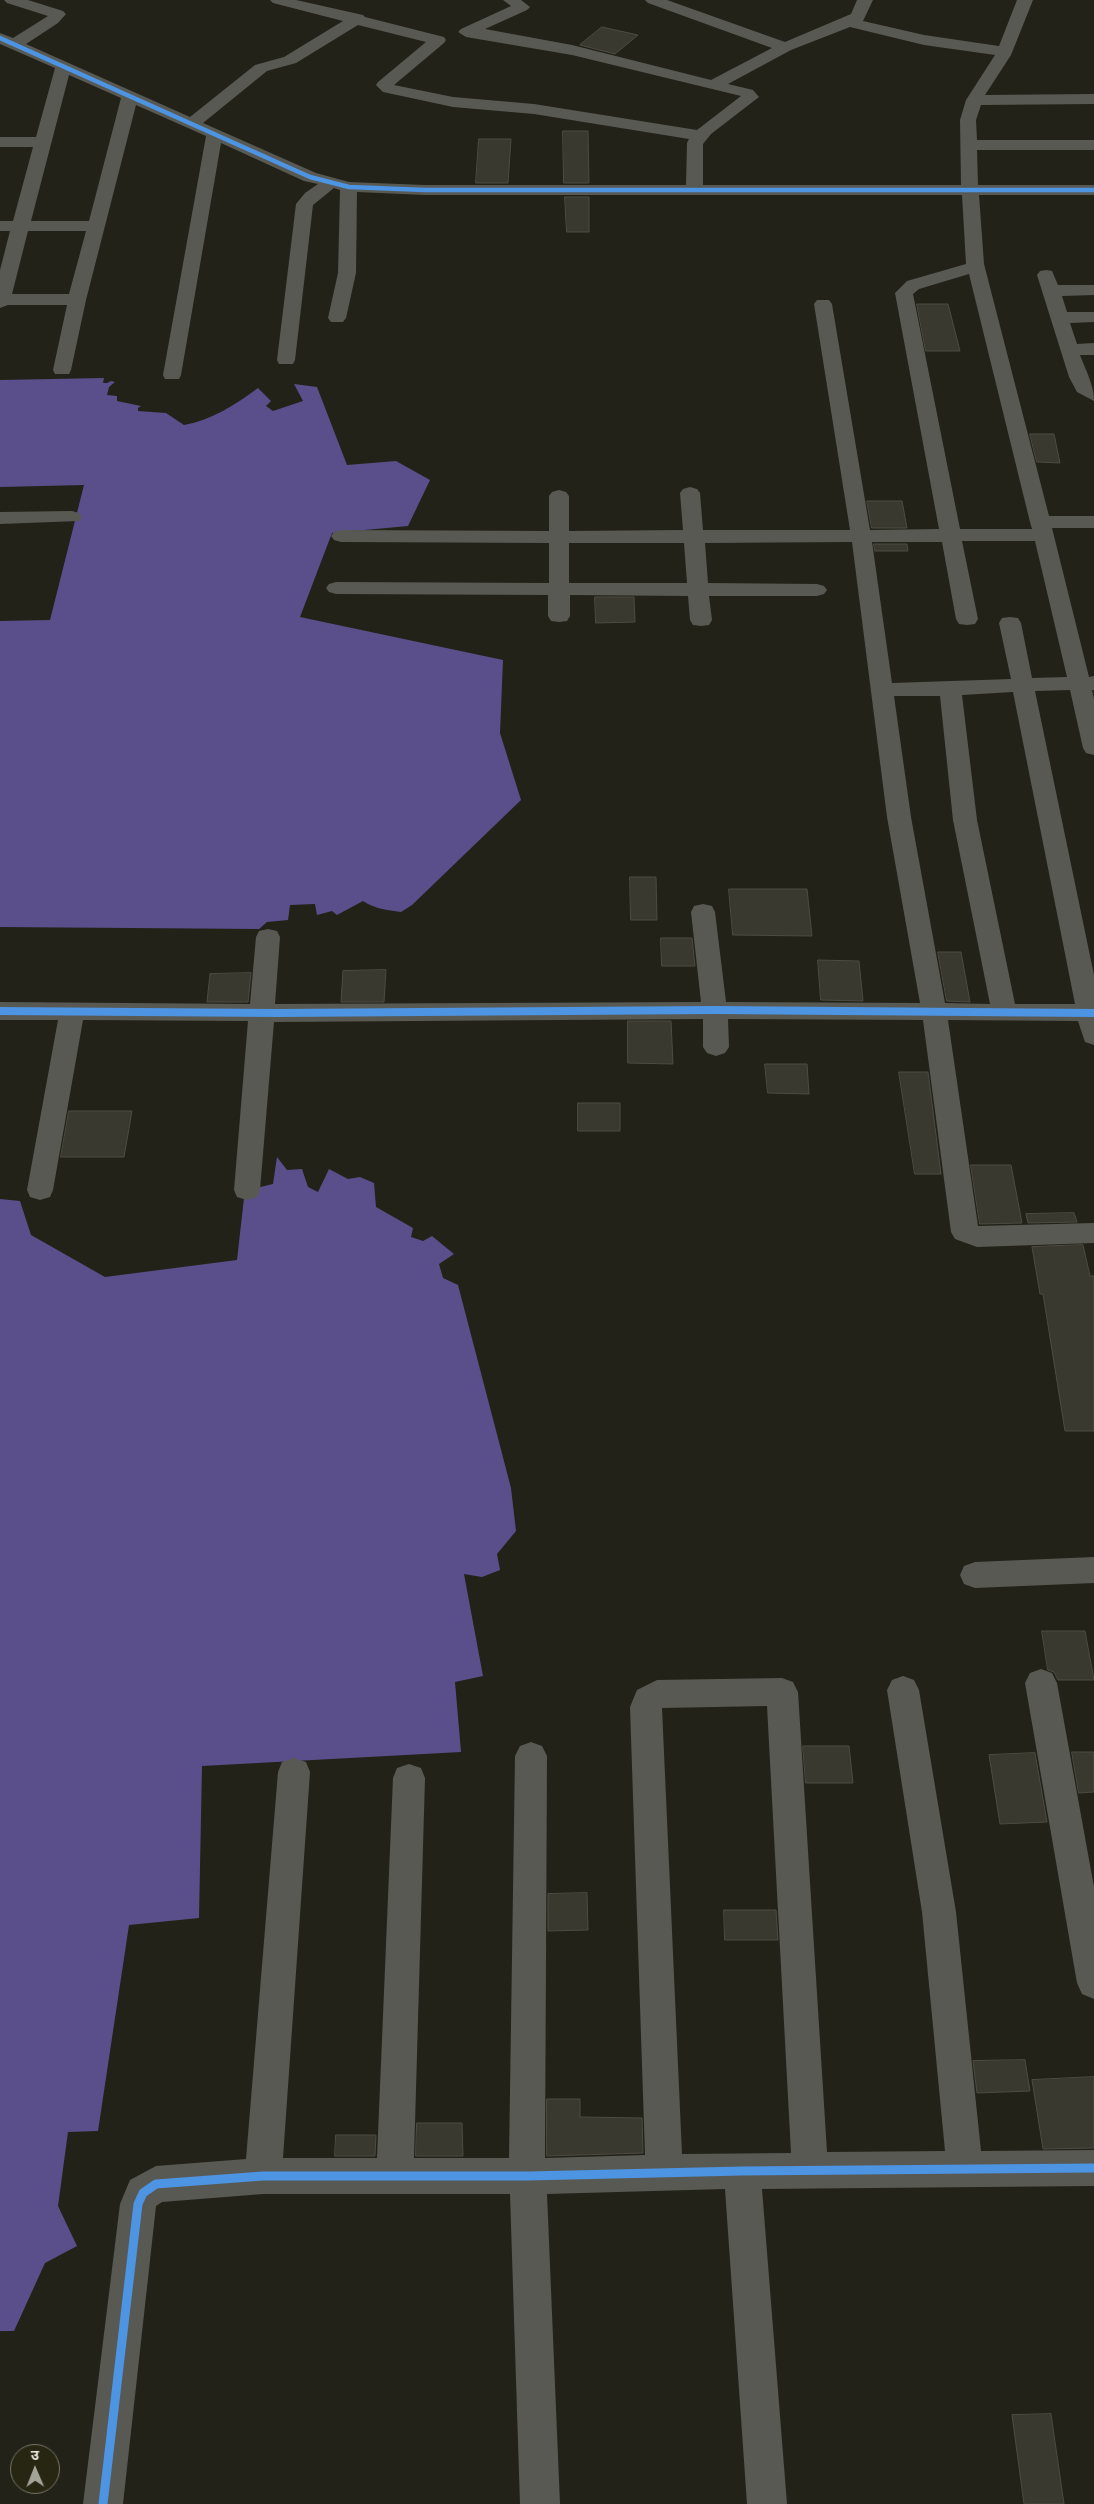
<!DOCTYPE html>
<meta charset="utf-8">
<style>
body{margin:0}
#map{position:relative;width:1094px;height:2504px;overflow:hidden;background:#222218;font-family:"Exo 2","Noto Sans Devanagari",sans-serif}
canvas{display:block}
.north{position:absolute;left:10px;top:2444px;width:50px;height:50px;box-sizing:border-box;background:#272613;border:1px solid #757463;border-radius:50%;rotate:359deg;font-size:14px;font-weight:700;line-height:20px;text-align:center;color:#e9e8dc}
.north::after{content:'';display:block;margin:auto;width:18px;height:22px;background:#a3a397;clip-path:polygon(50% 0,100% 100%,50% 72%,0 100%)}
</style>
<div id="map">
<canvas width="1094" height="2504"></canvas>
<div class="north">उ</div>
</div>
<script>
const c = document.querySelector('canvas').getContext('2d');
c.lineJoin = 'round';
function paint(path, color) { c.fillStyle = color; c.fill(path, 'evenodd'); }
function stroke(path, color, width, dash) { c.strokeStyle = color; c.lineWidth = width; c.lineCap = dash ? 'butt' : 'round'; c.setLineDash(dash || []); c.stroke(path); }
const water = new Path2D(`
 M104 378 103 383H107L111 381 115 382 109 387 107 395 117 396V401L141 406 138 408V411L166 413 184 425C212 420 235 405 258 388L271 401 266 406 273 411 303 401 294 384 317 387 347 465 396 461 430 480 408 526 332 533 300 617 503 660 500 733 521 800 412 905 401 912C387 910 375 909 363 901L337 915 332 911 317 915 315 904 290 905 288 920 267 922 259 929 0 927V621L50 620 84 485 0 487V380Z
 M277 1157 287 1170 302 1169 308 1187 318 1192 329 1169 348 1179 360 1177 374 1183 376 1207 413 1228 411 1237 423 1241 432 1236 454 1254 439 1264 443 1278 458 1285 511 1488 516 1531 497 1554 500 1570 482 1577 464 1574 483 1676 455 1682 461 1752 202 1766 199 1918 129 1925 98 2131 68 2132 58 2206 77 2246 45 2263 14 2331H0V1199L20 1201 31 1235 105 1277 237 1260 244 1198 252 1189 273 1184Z`);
const building = new Path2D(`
 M602 27 638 35 615 54 580 45Z
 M563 131H588L589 183H564Z
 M479 139H511L508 183H476Z
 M565 197H589V232H567Z
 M917 304H948L960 351H926Z
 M1030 434H1054L1060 463 1037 462Z
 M867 501H902L907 528H872Z
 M874 544H907L908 551H875Z
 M595 597H634L635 622 596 623Z
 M630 877H656L657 920H631Z
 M729 889H807L812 936 733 935Z
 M661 938H692L695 966H662Z
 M938 952H961L970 1002 947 1001Z
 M818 960 859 961 863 1001 821 1000Z
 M386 970 384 1002H341L343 971Z
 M251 973 248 1002H207L210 974Z
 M628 1021H671L673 1064 628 1063Z
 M765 1064H807L809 1094 768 1093Z
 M899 1072H928L941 1174H915Z
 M578 1103H620V1131H578Z
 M69 1111H132L124 1157H61Z
 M971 1165H1011L1022 1223 980 1224Z
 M1074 1213 1077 1222 1028 1223 1026 1214Z
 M1083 1245 1090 1276H1094V1431H1065L1043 1294H1040L1032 1247Z
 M1042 1631H1085L1094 1680H1058L1054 1672 1048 1670Z
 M803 1746H849L853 1783H806Z
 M1072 1752H1094V1792L1079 1793Z
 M1035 1753 1047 1822 1000 1824 989 1755Z
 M587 1893 588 1930 548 1931V1894Z
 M724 1910H776L778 1940H725Z
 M1025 2060 1030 2091 977 2093 973 2061Z
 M1094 2077V2148L1043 2149 1032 2080Z
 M547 2099H580V2117L642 2118 643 2153 547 2156Z
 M417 2123H462L463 2156H416Z
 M336 2135H376L375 2156H335Z
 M1051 2414 1064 2504H1024L1012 2415Z`);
const minor = new Path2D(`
 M4 0H28L63 11 66 14 58 23 26 44 190 117 255 65 284 57 343 21 273 3 270 0H296L363 15 365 17 444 37 446 40 444 43 394 85 453 97 534 104 697 130 741 96 572 55 466 37 458 32 461 29 511 6 503 0H521L530 7 527 10 485 29 572 45 711 80 772 48 648 3 645 0H667L785 42 851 14 857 0H873L863 21 924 35 999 46 1017 0H1033L1011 55 985 95 1094 94V104L981 105 976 120 977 140H1094V150H977L978 185H1094V195H979L984 264 1049 516H1094V528H1052L1089 677 1094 676V690H1092L1094 699V755L1086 753 1083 748 1070 690 1035 691 1094 975V1045L1085 1042 1078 1021 948 1020 978 1226 1094 1223V1243L977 1247 955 1239 951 1232 923 1020 728 1019 729 1047 725 1053 716 1056 707 1053 703 1047V1019L274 1022 260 1190 257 1197 247 1200 237 1197 234 1190 248 1021 83 1020 53 1190 50 1197 40 1200 30 1197 27 1190 58 1020H0V1002L250 1004 256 937 259 931 268 929 277 931 280 937 275 1004 701 1002 691 912 694 906 703 904 712 906 715 912 726 1002 920 1003 887 817 852 542 705 543 708 583 817 584 824 586 827 590 824 594 817 596H709L712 620 709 625 701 626 693 625 690 620 688 596 570 595V616L567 621 559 622 551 621 548 616V595L336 594 329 592 326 588 329 584 336 582 549 583V543L341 542 334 540 331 536 334 532 341 530 549 531V496L552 492 559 490 566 492 569 496V531L683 530 680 493 683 489 690 487 697 489 700 493 703 530H850L814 304 817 300H829L832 304 870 530 939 529 895 293 907 281 966 264 962 195H425L357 192 356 273 346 318 343 322H331L328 318 338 273 340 190 334 188 313 205 295 360 293 364H279L277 360 296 204 305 193 318 184 304 181 221 143 181 375 179 379H165L163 375 206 136 136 105 86 300 71 370 69 374H55L53 370 67 305H8L0 308V270L10 231H0V221H13L33 147H0V137H36L55 68 0 44V33L13 38 48 16 7 3ZM358 25 426 42 378 82 376 85 383 92 453 107 534 114 689 139 687 143 686 185H425L349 182 316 173 203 123 267 71 296 63ZM850 27 924 45 995 55 966 100 960 120 961 185H703V144L711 134 759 97 753 90 728 84 791 50ZM69 75 121 98 89 221H31ZM28 231H86L69 294H12ZM969 274 1030 522 1032 529H960L913 294 919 289ZM962 541H1035L1067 677 1032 678 1021 623 1018 618 1010 617 1002 618 999 623 1011 679 892 683 872 542H942L956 619 959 624 967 625 975 624 978 619ZM569 543H684L687 583H569ZM1013 692 1075 1004H1015L977 820 962 695ZM894 696H940L953 820 990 1004 945 1003 911 817Z
 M1046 270 1052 271 1058 285H1094V295L1062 296 1067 312H1094V322L1070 323 1077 344 1094 343V355H1080C1086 371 1094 385 1094 401L1077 392 1069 377 1037 275 1040 271Z
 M72 511 79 513 82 517 79 521 0 524V512Z
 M1094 1557V1583L975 1588 964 1584 960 1575 964 1566 975 1562Z
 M1041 1669 1052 1673 1057 1683 1094 1887V1999L1082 1994 1077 1983 1025 1683 1030 1673Z
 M903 1676 914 1680 919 1690 956 1912 981 2151 1094 2150V2186L762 2189 787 2504H747L725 2189 547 2194 560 2504H520L510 2194H263L162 2202 156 2206 123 2504H83L120 2204 130 2180 156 2166 246 2159 278 1772 282 1762 294 1758 306 1762 310 1772 283 2158H377L393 1778 397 1768 409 1764 421 1768 425 1778 414 2158H509L515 1756 520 1746 531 1742 542 1746 547 1756 545 2158 645 2155 630 1707 637 1690 657 1680 782 1678 793 1682 798 1692 827 2152 945 2151 922 1912 887 1690 892 1680ZM767 1706 791 2153 682 2154 662 1708Z`);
const cyclewayFar2 = new Path2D(`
 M0 38 310 177 349 187 425 190H1094`);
const cyclewayFar1 = new Path2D(`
 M0 1011 277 1013 715 1010 1094 1013`);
const cycleway = new Path2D(`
 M103 2504 138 2204 143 2193 156 2184 263 2176H528L742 2171 1094 2168`);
paint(water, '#5a4f8a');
paint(building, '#393930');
stroke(building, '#4d4c43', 1);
paint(minor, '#595954');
stroke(cyclewayFar2, '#4d94e3', 4.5);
stroke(cyclewayFar1, '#4d94e3', 8);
stroke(cycleway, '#4d94e3', 9);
</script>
